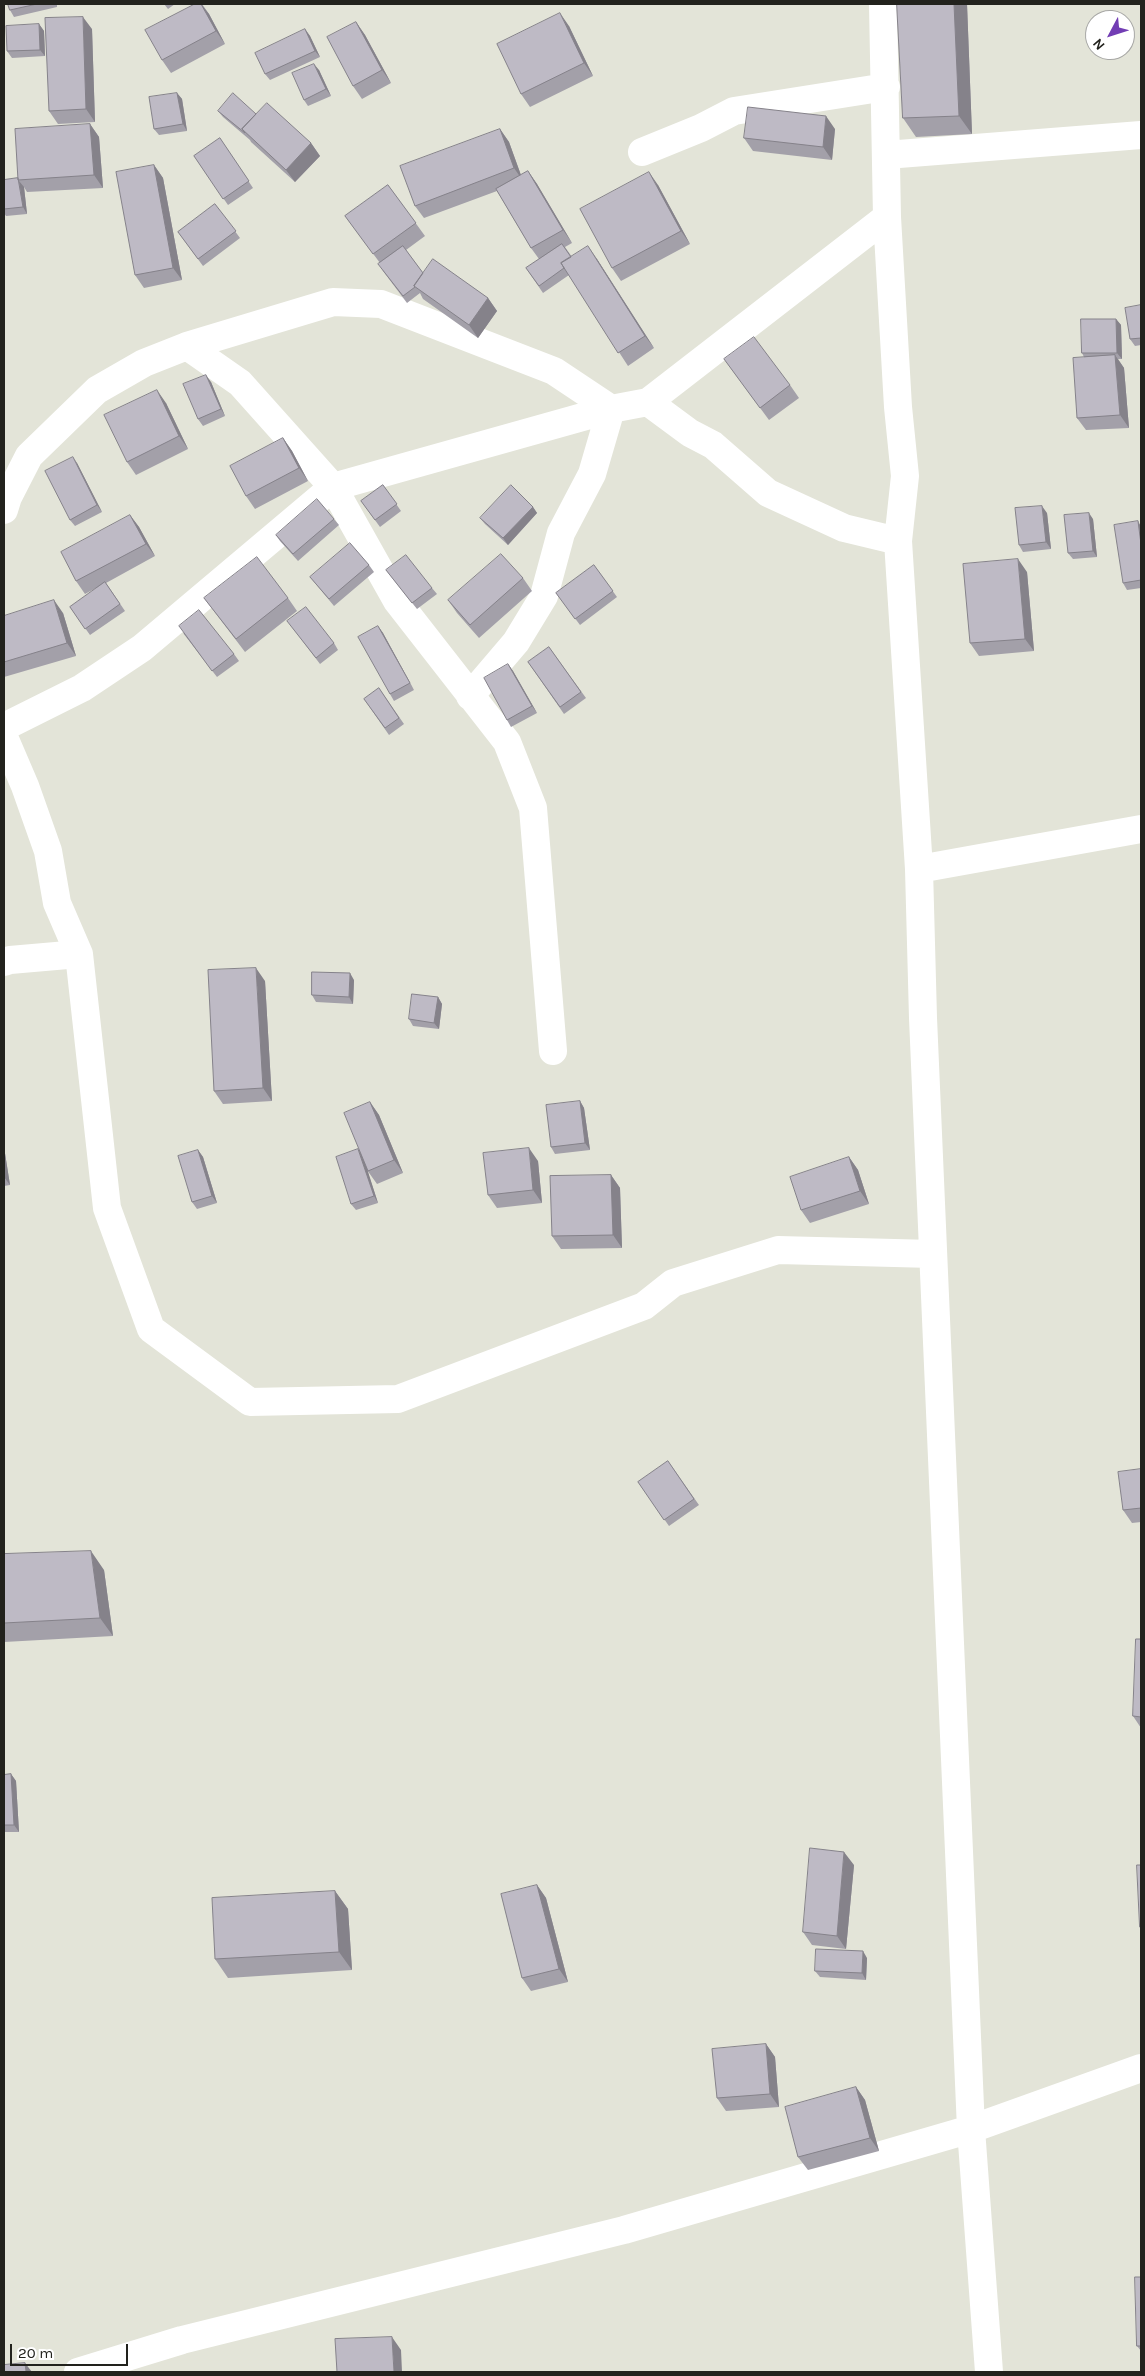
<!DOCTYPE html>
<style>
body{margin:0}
#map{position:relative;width:1145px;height:2376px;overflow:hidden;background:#e3e4d8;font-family:Karla,sans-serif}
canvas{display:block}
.frame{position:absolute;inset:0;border:5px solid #22221d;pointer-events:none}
.north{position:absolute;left:1085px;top:10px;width:50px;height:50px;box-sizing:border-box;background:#fff;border:1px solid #a7a7a5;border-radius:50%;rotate:230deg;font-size:14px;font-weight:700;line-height:20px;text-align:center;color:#22221d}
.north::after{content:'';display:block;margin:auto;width:18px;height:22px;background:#723db4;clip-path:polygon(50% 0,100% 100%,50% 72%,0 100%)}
.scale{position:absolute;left:10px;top:2344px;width:118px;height:22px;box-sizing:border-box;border:2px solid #22221d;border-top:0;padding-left:6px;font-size:15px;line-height:18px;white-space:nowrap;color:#22221d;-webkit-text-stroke:4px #fff;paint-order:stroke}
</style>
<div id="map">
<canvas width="1145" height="2376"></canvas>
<div class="frame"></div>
<div class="north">N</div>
<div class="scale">20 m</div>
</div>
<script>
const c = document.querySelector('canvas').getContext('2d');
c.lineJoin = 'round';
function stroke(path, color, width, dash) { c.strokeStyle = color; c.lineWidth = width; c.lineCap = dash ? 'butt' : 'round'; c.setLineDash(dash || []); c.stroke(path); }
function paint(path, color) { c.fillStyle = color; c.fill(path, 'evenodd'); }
const minor = new Path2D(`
 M883 4 887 217 898 407 905 476 898 541
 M642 152 701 128 734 111 886 87
 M886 155 1141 135
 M187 346 333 302 381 304 554 371 611 409
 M648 402 690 433 713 445 768 493 844 528 898 541 919 869 923 1018 971 2129 989 2372
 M4 510 8 497 29 456 97 390 144 363 187 346 240 383 333 487 397 601 507 742 533 808 553 1051
 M470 696 516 642 544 596 561 533 592 474 611 409
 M4 727 82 688 142 648 333 487 611 409 648 402 887 217
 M4 737 25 786 48 851 57 903 79 954
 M919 869 1141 829
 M4 962 10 960 79 954 107 1208 151 1329 250 1402 398 1399 644 1306 673 1283 778 1250 933 1254
 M78 2372 182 2340 624 2230 971 2129 1141 2068`);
const wall = new Path2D(`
 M8 4H57V7L14 17 10 10Z
 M164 4H175L168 9Z
 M195 4H202L209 14 225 44 171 73 162 60Z
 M897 4H967L972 134 916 137 903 118Z
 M356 22 365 35 391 83 362 99 353 86Z
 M39 24 44 31 45 56 12 58 7 51Z
 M569 26 593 76 530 107 521 94Z
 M92 29 95 122 58 124 49 111Z
 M305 29 310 36 320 57 270 80 265 74Z
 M319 70 331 96 308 106 304 100Z
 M177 93 182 99 187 131 159 135 154 129Z
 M218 111 256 114 311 143 320 156 295 182 251 142 250 140 223 117Z
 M90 124 99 137 103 188 27 192 24 187 27 214 6 216 4 213V180L18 178Z
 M500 129 509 142 521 175 528 171 537 184 572 243 565 247 572 257 597 259 654 348 628 366 569 275 543 293 526 268 539 259 531 248 497 191 424 218 415 206Z
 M835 129 832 160 753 151 744 138Z
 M220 138 253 188 228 205 194 156Z
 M154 165 163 178 182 280 144 288 135 275Z
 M388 185 425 236 406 250 423 273 488 298 497 311 478 338 423 299 420 293 407 303 383 271 380 263 345 216Z
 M658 185 690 244 621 281 612 268Z
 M215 204 240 238 203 266 178 232Z
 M1141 305V345L1135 346 1130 339Z
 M1116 319 1121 325 1122 359H1118L1124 368 1129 428 1086 430 1077 418 1084 357 1082 353Z
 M724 359 790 385 799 398 769 420Z
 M211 382 225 416 203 426 198 419Z
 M166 403 188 449 136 475 127 462Z
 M283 438 292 451 308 481 255 509 246 496Z
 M77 463 102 512 75 526 70 520Z
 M383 485 401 511 380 527 361 501Z
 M533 507 537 513 508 545 485 524 480 518Z
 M1047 513 1051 549 1023 552 1019 545Z
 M130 515 139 527 155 556 106 583 125 611 90 635 70 607 98 587 85 594 76 581Z
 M334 519 339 525 298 561 280 541 276 535Z
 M1093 519 1097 557 1073 559 1068 553Z
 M1138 521 1141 527V588L1127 590 1123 583Z
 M369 565 374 572 334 606 310 577Z
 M594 565 617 597 580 625 556 593Z
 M386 570 432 588 437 594 417 609Z
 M1027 572 1034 651 979 656 970 643Z
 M523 578 532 591 479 638 457 613 448 600Z
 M204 598H288L297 611 245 652Z
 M63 613 76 656 4 677V616Z
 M378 626 383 633 414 690 394 701 390 694Z
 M292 627 334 643 338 650 320 664Z
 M183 633 234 654 239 661 217 677Z
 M549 647 586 698 564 714 528 662Z
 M508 664 513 671 537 713 511 727 507 720Z
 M379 688 404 724 389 735 364 699Z
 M354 980 353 1004 316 1002 312 995Z
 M265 981 272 1101 223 1104 214 1091Z
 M438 997 442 1004 439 1029 413 1026 409 1019Z
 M580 1101 584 1108 590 1150 555 1154 551 1147Z
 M370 1102 379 1115 403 1173 377 1184 367 1170 378 1203 356 1210 351 1204 360 1152Z
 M4 1147 10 1185 4 1186Z
 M198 1150 203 1157 217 1203 197 1209 192 1202Z
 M849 1157 858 1170 869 1204 810 1223 801 1210Z
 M538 1161 542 1203 497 1208 488 1195Z
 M611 1175 620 1188 622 1248 561 1249 552 1236Z
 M668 1461 699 1505 669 1526 638 1482Z
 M1141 1469V1522L1132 1523 1123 1510Z
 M4 1554 104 1570 113 1636 4 1642Z
 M1141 1639V1728L1133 1716Z
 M11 1774 16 1781 19 1832H4V1775Z
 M854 1865 846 1949 812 1945 803 1932Z
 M537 1885 546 1898 568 1982 531 1991 522 1978Z
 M335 1891 348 1909 352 1970 228 1978 215 1959Z
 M867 1958 866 1980 820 1977 815 1971Z
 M766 2044 775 2057 779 2107 726 2111 717 2098Z
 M856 2087 865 2100 879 2151 808 2170 798 2157Z
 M1141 2277V2351L1137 2346Z`);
const shadedWall = new Path2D(`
 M201 4 209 14 225 44 216 31Z
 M954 4H967L972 134 959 116Z
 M560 13 569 26 593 76 584 63Z
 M83 17 92 29 95 122 86 109Z
 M356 22 365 35 391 83 382 70Z
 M39 24 44 31 45 56 40 50Z
 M305 29 310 36 320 57 315 51Z
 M314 64 319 70 331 96 326 89Z
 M177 93 182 99 187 131 183 124Z
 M826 116 835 129 832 160 823 147Z
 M90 124 99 137 103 188 94 175Z
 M500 129 509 142 523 181 514 168Z
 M311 143 320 156 295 182 286 170Z
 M154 165 163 178 182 280 173 268Z
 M528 171 537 184 572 243 563 230Z
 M649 172 658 185 690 244 681 231Z
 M19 181 24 187 27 214 23 207Z
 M588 246 597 259 654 348 645 336Z
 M488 298 497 311 478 338 469 325Z
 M1116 319 1121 325 1122 359 1117 353Z
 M1115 355 1124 368 1129 428 1120 415Z
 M206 375 211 382 225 416 221 409Z
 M157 390 166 403 188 449 179 436Z
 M283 438 292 451 308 481 299 468Z
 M73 457 77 463 102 512 97 505Z
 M1042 506 1047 513 1051 549 1046 542Z
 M533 507 537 513 508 545 503 538Z
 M1089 513 1093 519 1097 557 1093 551Z
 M130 515 139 527 155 556 146 544Z
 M1138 521 1141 527V544Z
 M1018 559 1027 572 1034 651 1025 639Z
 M54 600 63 613 76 656 67 643Z
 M378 626 383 633 414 690 410 683Z
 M508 664 513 671 537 713 532 706Z
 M256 968 265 981 272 1101 263 1088Z
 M350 973 354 980 353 1004 349 997Z
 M438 997 442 1004 439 1029 434 1023Z
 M580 1101 584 1108 590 1150 585 1143Z
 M370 1102 379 1115 403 1173 394 1160Z
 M4 1147 10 1185 4 1177Z
 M529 1148 538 1161 542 1203 533 1190Z
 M358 1149 363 1156 378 1203 374 1196Z
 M198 1150 203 1157 217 1203 212 1196Z
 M849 1157 858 1170 869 1204 860 1191Z
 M611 1175 620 1188 622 1248 613 1235Z
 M91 1551 104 1570 113 1636 100 1618Z
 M11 1774 16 1781 19 1832 14 1825Z
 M844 1852 854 1865 846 1949 837 1936Z
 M537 1885 546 1898 568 1982 559 1969Z
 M335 1891 348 1909 352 1970 339 1952Z
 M863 1951 867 1958 866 1980 862 1973Z
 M766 2044 775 2057 779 2107 770 2094Z
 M856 2087 865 2100 879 2151 870 2138Z
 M392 2337 401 2350 402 2372H394Z
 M25 2363 32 2372H26Z`);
const building = new Path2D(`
 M8 4H37L10 10Z
 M195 4H201L216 31 162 60 145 30Z
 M897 4H954L959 116 903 118Z
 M560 13 584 63 521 94 497 44Z
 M83 17 86 109 49 111 45 18Z
 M356 22 382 70 353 86 327 37Z
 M39 24 40 50 7 51 6 26Z
 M305 29 315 51 265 74 255 53Z
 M314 64 326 89 304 100 292 73Z
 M177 93 183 124 154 129 149 97Z
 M233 93 256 114 242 129 245 133 218 111Z
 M267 103 311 143 286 170 242 129Z
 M748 107 826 116 823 147 744 138Z
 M90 124 94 175 18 180 15 129Z
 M500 129 514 168 415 206 400 166Z
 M220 138 249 181 223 199 194 156Z
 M154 165 173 268 135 275 116 172Z
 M528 171 563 230 531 248 496 189Z
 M649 172 681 231 612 268 580 209Z
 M18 178 23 207 4 209V180Z
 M388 185 416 223 373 254 345 216Z
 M215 204 236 231 198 259 178 232Z
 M562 244 571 257 561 263 564 268 539 286 526 268Z
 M403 246 423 273 414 286 415 287 403 296 378 264Z
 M588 246 645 336 618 353 561 263Z
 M433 259 488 298 469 325 414 286Z
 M1141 305V338L1130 339 1125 308Z
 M1081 319H1116L1117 353H1082Z
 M754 337 790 385 760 408 724 359Z
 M1115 355 1120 415 1077 418 1073 358Z
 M206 375 221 409 198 419 183 384Z
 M157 390 179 436 127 462 104 415Z
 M283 438 299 468 246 496 230 466Z
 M73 457 97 505 70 520 45 471Z
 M383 485 397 504 375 520 361 501Z
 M511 485 533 507 503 538 480 518Z
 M317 499 334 519 293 554 276 535Z
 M1042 506 1046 542 1019 545 1015 508Z
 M1089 513 1093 551 1068 553 1064 515Z
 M130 515 146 544 76 581 61 552Z
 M1138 521 1141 544V580L1123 583 1114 525Z
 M350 543 369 565 329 599 310 577Z
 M501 554 523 578 470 625 448 600Z
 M406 555 432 588 412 603 386 570Z
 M257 557 288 598 236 639 204 598Z
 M1018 559 1025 639 970 643 963 564Z
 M594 565 613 591 575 619 556 593Z
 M105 582 120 604 85 629 70 607Z
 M54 600 67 643 4 662V616Z
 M306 607 334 643 316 658 287 621Z
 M199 610 234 654 212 671 179 626Z
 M378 626 410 683 390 694 358 637Z
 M549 647 581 692 560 707 528 662Z
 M508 664 532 706 507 720 484 678Z
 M379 688 399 718 385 728 364 699Z
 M256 968 263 1088 214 1091 208 970Z
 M312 972 350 973 349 997 312 995Z
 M412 994 438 997 434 1023 409 1019Z
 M580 1101 585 1143 551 1147 546 1105Z
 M370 1102 394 1160 368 1171 344 1113Z
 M529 1148 533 1190 488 1195 483 1153Z
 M358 1149 374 1196 351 1204 336 1157Z
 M198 1150 212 1196 192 1202 178 1156Z
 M849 1157 860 1191 801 1210 790 1177Z
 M611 1175 613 1235 552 1236 550 1176Z
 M668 1461 694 1499 664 1520 638 1482Z
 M1141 1469V1508L1123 1510 1118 1472Z
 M91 1551 100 1618 4 1623V1554Z
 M1136 1639H1141V1717L1133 1716Z
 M11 1774 14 1825H4V1775Z
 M810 1848 844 1852 837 1936 803 1932Z
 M1137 1865H1141V1927H1140Z
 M537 1885 559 1969 522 1978 501 1894Z
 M335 1891 339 1952 215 1959 212 1898Z
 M816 1949 863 1951 862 1973 815 1971Z
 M766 2044 770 2094 717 2098 712 2049Z
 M856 2087 870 2138 798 2157 785 2107Z
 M1135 2277H1141V2346H1137Z
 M392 2337 394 2372H337L335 2339Z
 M25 2363 26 2372H4V2365Z`);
stroke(minor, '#fff', 28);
paint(wall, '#a3a0a9');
paint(shadedWall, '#85828a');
paint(building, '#bebac5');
stroke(building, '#85828a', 1);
</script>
